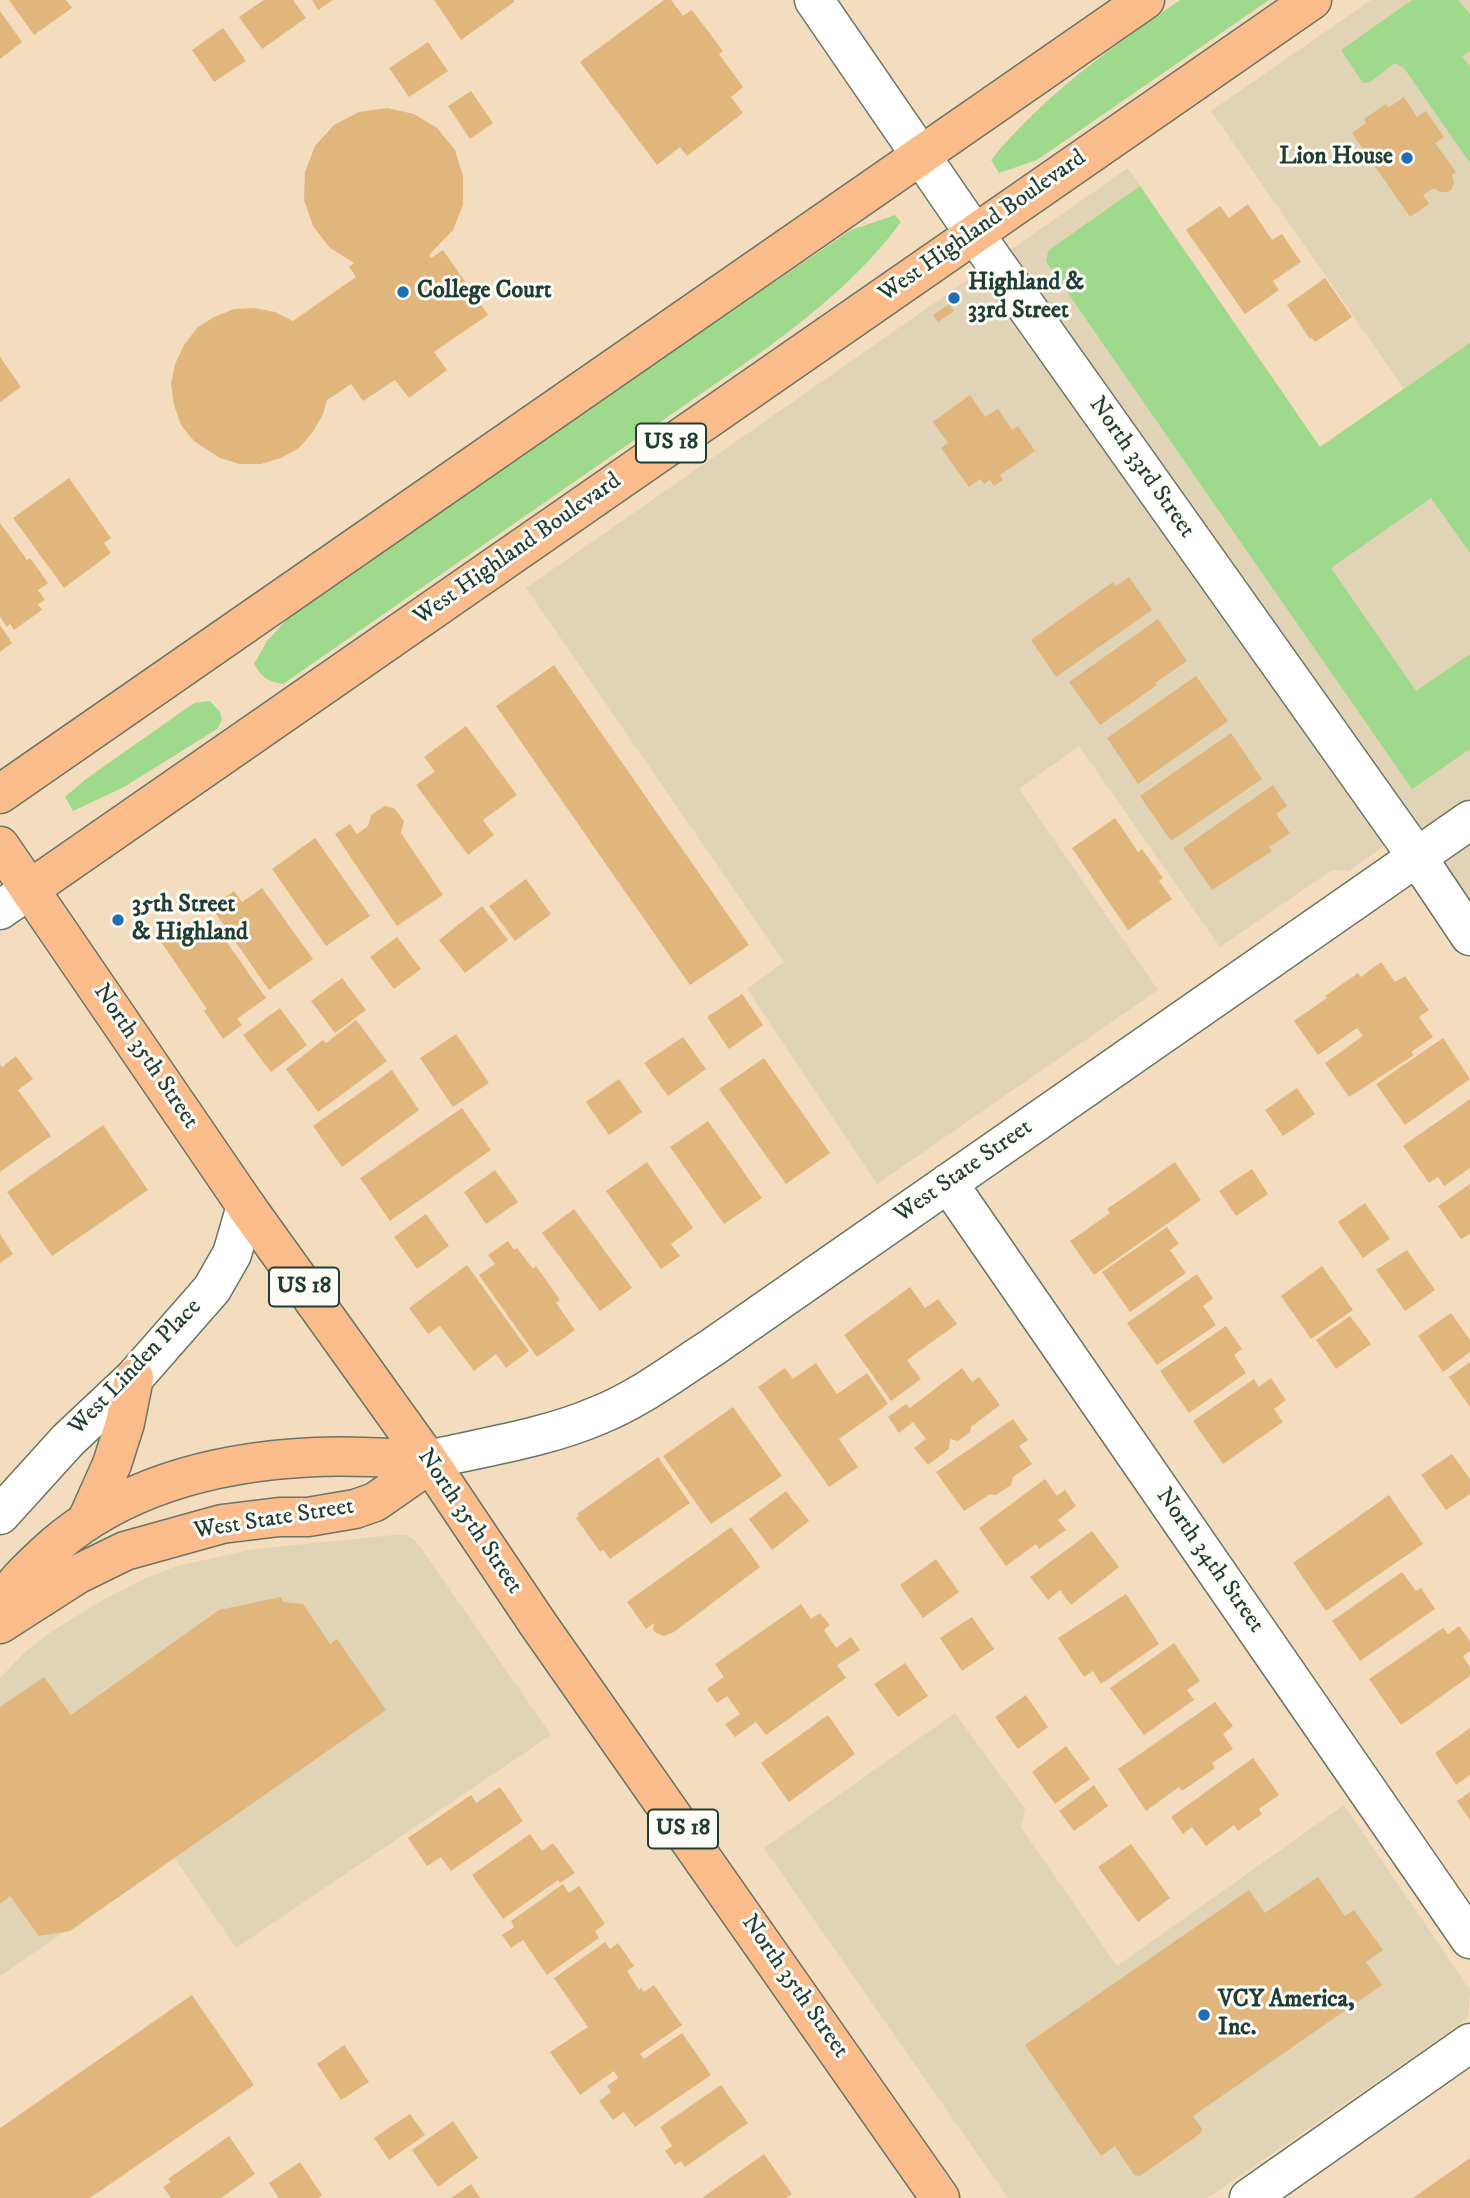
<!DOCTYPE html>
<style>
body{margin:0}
canvas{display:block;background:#f4ddbf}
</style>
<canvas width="1470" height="2198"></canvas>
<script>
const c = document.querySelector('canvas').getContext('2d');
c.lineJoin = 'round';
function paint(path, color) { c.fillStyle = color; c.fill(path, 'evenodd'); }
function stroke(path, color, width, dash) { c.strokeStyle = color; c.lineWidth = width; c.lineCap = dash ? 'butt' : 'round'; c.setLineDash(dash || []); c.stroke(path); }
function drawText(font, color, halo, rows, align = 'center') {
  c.font = font + ' "IM FELL DW Pica",serif'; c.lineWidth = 6; c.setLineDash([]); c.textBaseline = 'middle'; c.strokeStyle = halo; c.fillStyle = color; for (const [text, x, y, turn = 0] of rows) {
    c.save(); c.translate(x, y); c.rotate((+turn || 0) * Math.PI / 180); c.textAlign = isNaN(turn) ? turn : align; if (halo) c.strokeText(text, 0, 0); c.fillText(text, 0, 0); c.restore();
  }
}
const built = new Path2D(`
 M1371 0H1470V901L1416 824 1349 871 1332 870 1220 947 1079 746 1019 789 1158 990 877 1184 747 989 784 962 526 588 1128 168 1320 447 1404 389 1211 111Z
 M394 1535H405L413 1539 419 1545 551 1735 236 1948 174 1857 0 1976V1678L27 1650 51 1632 101 1601 146 1578 177 1566 255 1549Z
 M955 1713 1025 1809 1021 1827 1117 1966 1344 1805 1470 1990 1468 2016 1459 2025 1208 2198H1008L764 1848Z`);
const green = new Path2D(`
 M1180 0H1269L1037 160 999 173 991 160C1045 94 1111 48 1180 0Z
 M1412 0H1458L1470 14V51L1462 56 1470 67V163L1404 68 1395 63 1370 82 1363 83 1341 50Z
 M1140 186 1320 447 1470 343V553L1431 498 1331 568 1416 691 1470 654V749L1412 789 1047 263 1046 259 1049 250Z
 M895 215 901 222C864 272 817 311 767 348L283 684C265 680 264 679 254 664L267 641 290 616 620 387 851 230Z
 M210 701 220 712 222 720 217 729 124 787 73 811 65 797 86 779 194 703Z`);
const building = new Path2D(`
 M9 0H66L72 8 34 35Z
 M264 0H293L306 18 262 49 239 17Z
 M312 0H333L318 10Z
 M434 0H513L514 2 461 40Z
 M664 0H671L683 16 692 10 723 51 719 54 743 87 731 97 743 113 687 156 680 147 657 165 580 62Z
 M0 11 22 42 0 59Z
 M223 28 246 61 214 82 192 50Z
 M428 42 448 71 409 97 389 68Z
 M471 91 493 123 470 139 448 106Z
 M1404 97 1417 117 1426 111 1444 137 1435 143 1456 172 1452 175 1454 183 1451 190 1448 192H1440L1434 188 1423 195 1429 204 1410 217 1352 133 1366 123 1364 119 1386 104 1388 108Z
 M387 108 414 114 437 128 455 150 463 176V205L453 230 429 255 431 258 443 250 488 315 434 352 447 370 409 398 395 380 363 401 351 384 327 400 323 414 313 432 299 448 281 458 261 464H240L220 458 194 441 181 425 174 405 171 384 175 364 184 345 197 328 214 317 234 309 254 308 275 312 293 321 356 277 349 267 354 263 330 248 313 226 304 200 305 172 315 146 334 125 359 112Z
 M1248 204 1272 240 1282 234 1301 262 1273 281 1279 290 1245 314 1186 230 1220 206 1229 218Z
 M1325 278 1352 317 1315 342 1312 338 1310 339 1287 305Z
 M949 304 954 311 938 322 933 315Z
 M0 357 21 387 0 402Z
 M970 395 985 417 998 409 1012 430 1018 426 1035 451 1000 475 1003 480 994 486 990 480 984 484 980 479 969 487 941 448 948 443 933 422Z
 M69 478 111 538 104 543 111 553 64 588 13 518Z
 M0 523 27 560 30 558 48 583 38 590 45 600 38 604 42 610 14 630 10 624 7 627 0 617Z
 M1129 577 1152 610 1056 677 1031 640 1113 582 1116 586Z
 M1158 619 1187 661 1155 683 1157 685 1100 725 1069 682Z
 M0 625 12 643 0 652Z
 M554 665 749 945 690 985 496 706Z
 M1196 676 1228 721 1138 784 1107 738Z
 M466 726 517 795 483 820 494 835 468 855 416 785 435 772 424 757Z
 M1231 733 1262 779 1171 841 1140 796Z
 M1273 785 1287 806 1276 814 1290 833 1269 847 1272 851 1212 890 1183 848Z
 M385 806 394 808 404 821 401 833 443 895 397 926 335 834 350 824 357 834 368 826 371 815Z
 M1115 818 1138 852 1142 849 1163 878 1159 881 1172 899 1128 930 1072 848Z
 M315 838 370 916 326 946 272 869Z
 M526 879 551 914 515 941 489 906Z
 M262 888 313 959 269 990 211 907 234 891 242 902Z
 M482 906 508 940 465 973 439 940Z
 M189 923 198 936 214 924 266 998 237 1019 242 1025 223 1039 204 1011 207 1009 161 942Z
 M397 937 421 969 394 989 370 957Z
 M1381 962 1395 982 1405 976 1429 1010 1419 1017 1433 1037 1411 1052 1414 1055 1349 1097 1325 1063 1363 1036 1357 1028 1318 1055 1294 1021 1327 998 1325 996 1358 973 1361 977Z
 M342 978 366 1010 335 1033 311 1001Z
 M742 994 763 1025 729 1049 707 1017Z
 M280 1008 307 1045 271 1072 243 1035Z
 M356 1020 387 1061 318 1112 286 1069 323 1040 326 1043Z
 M456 1034 489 1083 453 1107 420 1058Z
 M683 1037 706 1069 668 1096 644 1063Z
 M1443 1038 1470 1079 1405 1125 1376 1084Z
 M16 1056 33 1079 18 1090 51 1136 0 1172V1064L2 1067Z
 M764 1058 830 1153 786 1184 719 1089Z
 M392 1070 419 1110 342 1167 313 1126Z
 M619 1079 642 1112 609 1135 586 1102Z
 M1297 1088 1315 1114 1283 1136 1265 1110Z
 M1470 1099V1168L1444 1186 1438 1177 1429 1183 1403 1146Z
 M462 1108 491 1150 390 1221 360 1178Z
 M708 1121 762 1198 724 1224 670 1147Z
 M103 1125 148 1190 52 1256 7 1192Z
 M647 1162 693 1228 671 1244 680 1256 661 1269 606 1191Z
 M1175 1162 1201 1200 1094 1275 1070 1241 1110 1213 1107 1209Z
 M1252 1169 1268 1194 1236 1216 1219 1191Z
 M495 1170 518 1202 486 1224 464 1192Z
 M1470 1184V1234L1461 1239 1438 1206Z
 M1365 1203 1390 1239 1363 1258 1338 1222Z
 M574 1209 632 1288 600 1311 542 1233Z
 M426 1214 449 1246 417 1269 394 1237Z
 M1167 1227 1179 1244 1170 1250 1186 1273 1130 1312 1102 1272Z
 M0 1234 13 1254 0 1263Z
 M508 1241 514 1250 517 1248 533 1269 536 1266 560 1300 556 1303 575 1330 537 1357 479 1275 495 1264 488 1255Z
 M1407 1250 1435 1290 1405 1311 1376 1270Z
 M467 1265 529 1351 506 1368 496 1354 474 1371 440 1326 428 1334 409 1308Z
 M1322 1266 1353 1310 1311 1339 1281 1296Z
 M1197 1274 1213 1298 1203 1306 1216 1325 1157 1365 1127 1323Z
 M910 1287 925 1308 938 1299 957 1324 907 1360 921 1379 891 1401 844 1335Z
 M1451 1313 1470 1340V1352L1443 1372 1418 1336Z
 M1350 1316 1371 1344 1336 1369 1316 1340Z
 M1226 1326 1242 1349 1234 1355 1246 1373 1189 1413 1160 1371Z
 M1470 1362V1407L1449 1377Z
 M816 1363 837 1394 867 1373 888 1404 839 1439 858 1467 829 1487 758 1387 785 1368 793 1379Z
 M962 1368 972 1382 979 1377 1000 1405 971 1427 970 1432 958 1441 950 1439 949 1449 928 1465 914 1448 926 1439 913 1422 899 1433 888 1417 906 1404 910 1408Z
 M1271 1378 1286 1400 1274 1409 1283 1422 1223 1464 1193 1421 1254 1379 1259 1387Z
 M733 1407 782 1476 711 1524 663 1456Z
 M1013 1419 1028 1440 1019 1446 1032 1464 1013 1477 1011 1485 996 1495 990 1494 964 1511 936 1472Z
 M1452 1454 1470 1479V1494L1446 1510 1421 1475Z
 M658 1457 690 1503 610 1559 603 1550 600 1552 576 1518 579 1516 577 1514Z
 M1045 1479 1057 1496 1065 1490 1076 1506 1058 1520 1066 1530 1039 1549 1036 1544 1006 1566 979 1528Z
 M786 1491 809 1521 772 1550 749 1519Z
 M1389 1495 1423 1544 1326 1611 1293 1563Z
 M731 1527 760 1567 674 1632 664 1636 656 1633 653 1630 654 1623 646 1629 627 1602Z
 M1092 1531 1119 1567 1071 1605 1060 1590 1048 1600 1030 1577Z
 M936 1559 959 1592 923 1618 900 1585Z
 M1402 1572 1416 1591 1421 1588 1435 1609 1360 1661 1332 1621Z
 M1126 1594 1159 1644 1101 1684 1093 1671 1084 1677 1058 1638Z
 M281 1597 283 1602 303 1604 330 1644 337 1639 386 1710 70 1931 39 1936 10 1896 0 1904V1707L44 1677 71 1715 219 1610Z
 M801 1604 811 1619 820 1613 830 1625 824 1630 836 1648 851 1637 860 1650 837 1665 846 1678 766 1735 756 1722 735 1737 725 1724 740 1714 727 1696 717 1703 707 1689 724 1677 715 1664Z
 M972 1617 994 1649 962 1671 940 1638Z
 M1459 1626 1470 1641V1651L1463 1656 1470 1667V1676L1401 1725 1369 1679 1443 1628 1448 1634Z
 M1174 1643 1200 1681 1187 1690 1194 1700 1144 1735 1110 1688Z
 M905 1663 928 1696 898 1717 874 1684Z
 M1026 1695 1048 1727 1018 1749 995 1717Z
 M1215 1702 1233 1726 1223 1734 1233 1749 1212 1763 1215 1768 1182 1791 1179 1787 1146 1811 1118 1769Z
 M828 1715 855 1754 789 1802 761 1763Z
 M1470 1728V1775L1456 1785 1435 1753Z
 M1066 1746 1090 1779 1055 1804 1032 1772Z
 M1253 1758 1279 1795 1259 1809 1262 1814 1238 1831 1234 1825 1206 1846 1192 1827 1183 1834 1171 1817Z
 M1094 1785 1108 1806 1074 1831 1059 1811Z
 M500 1787 523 1821 451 1871 441 1857 427 1866 408 1838 471 1795 476 1803Z
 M1470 1792V1820L1457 1801Z
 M530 1834 542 1851 553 1843 575 1873 560 1883 558 1880 503 1919 472 1875Z
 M1131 1844 1170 1898 1138 1922 1098 1867Z
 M1318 1877 1345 1916 1354 1910 1383 1950 1366 1962 1382 1985 1193 2116 1202 2129 1201 2133 1140 2176 1134 2175 1115 2146 1101 2156 1025 2045 1249 1890 1265 1913Z
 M563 1884 569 1893 579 1886 605 1924 595 1931 599 1938 547 1975 523 1940 511 1948 502 1935 514 1927 511 1921Z
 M605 1942 610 1949 618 1943 634 1966 627 1971 639 1990 641 1988 644 1992 654 1985 682 2025 640 2054 644 2059 682 2033 711 2075 635 2127 624 2112 613 2120 599 2101 611 2092 607 2086 618 2078 614 2071 580 2095 550 2052 588 2027 554 1978Z
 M192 1995 254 2085 90 2198H0V2128Z
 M344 2045 369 2082 341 2100 317 2064Z
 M721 2085 748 2123 685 2167 681 2161 675 2165 665 2151 672 2146 660 2127Z
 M410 2114 425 2135 389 2160 374 2138Z
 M453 2121 478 2158 438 2187 412 2150Z
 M229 2136 255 2174 221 2198H171L163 2187 171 2182 168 2179Z
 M764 2154 792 2194 786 2198H702Z
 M1470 2158V2198H1413Z
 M300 2162 322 2195 319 2198H279L269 2183Z
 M471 2184 480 2198H451Z`);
const minor = new Path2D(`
 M814 0 974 233 1417 857 1470 936
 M0 910 30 889
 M948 1183 1470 1939
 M428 1460C484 1447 546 1438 599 1415 639 1399 674 1372 710 1349L1470 820
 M0 1515 68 1440 134 1378 212 1289 232 1254 246 1206
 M1249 2198 1470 2043`);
const major = new Path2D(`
 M0 794 1145 0
 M0 846 246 1206 428 1460 538 1624 940 2198
 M30 889 1312 0
 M87 1520 112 1464 125 1423 134 1378
 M0 1604C15 1582 34 1564 54 1546 126 1484 223 1461 316 1457 353 1455 391 1458 428 1460
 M0 1624 78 1574 125 1551 222 1524 279 1517H308L355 1509 375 1502 411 1477 428 1460`);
const markers = [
 [1407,158,7,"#1f6fb2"],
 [403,292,7,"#1f6fb2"],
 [954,298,7,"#1f6fb2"],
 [118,920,7,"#1f6fb2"],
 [1204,2015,7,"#1f6fb2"]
];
const shields = [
 [671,443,70],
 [304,1287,70],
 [683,1829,70]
];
const shieldNames = [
 ["US 18",671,443],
 ["US 18",304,1287],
 ["US 18",683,1829]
];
const poiNames = [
 ["Lion House",1393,158,"right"],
 ["Highland &",968,284],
 ["33rd Street",968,312],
 ["College Court",417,292],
 ["35th Street",132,906],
 ["& Highland",132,934],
 ["VCY America,",1218,2001],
 ["Inc.",1218,2029]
];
const streetNames = [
 ["West Highland Boulevard",983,227,-35],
 ["North 33rd Street",1141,468,55],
 ["West Highland Boulevard",518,550,-35],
 ["North 35th Street",145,1057,56],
 ["West State Street",964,1172,-35],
 ["West Linden Place",136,1368,-46],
 ["West State Street",274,1520,-9],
 ["North 35th Street",469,1522,56],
 ["North 34th Street",1209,1561,55],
 ["North 35th Street",794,1987,55]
];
paint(built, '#e1d3b5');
paint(green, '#9ed98c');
paint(building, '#e0b67d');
stroke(minor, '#6a7565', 41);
stroke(major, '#6a7565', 41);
stroke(minor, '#fff', 38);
stroke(major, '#f9bc8a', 38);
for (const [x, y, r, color] of markers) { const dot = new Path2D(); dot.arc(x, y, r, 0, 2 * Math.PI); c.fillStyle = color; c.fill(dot); stroke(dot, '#fdfcf7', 2.5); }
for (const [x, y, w] of shields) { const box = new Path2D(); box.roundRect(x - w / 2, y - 19.5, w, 39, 5); c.fillStyle = '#fdfcf7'; c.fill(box); stroke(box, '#1f3d34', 2); }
drawText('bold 23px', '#1f3d34', null, shieldNames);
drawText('bold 24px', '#1f3d34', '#fdfcf7', poiNames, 'left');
drawText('24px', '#1f3d34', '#fdfcf7', streetNames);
</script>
